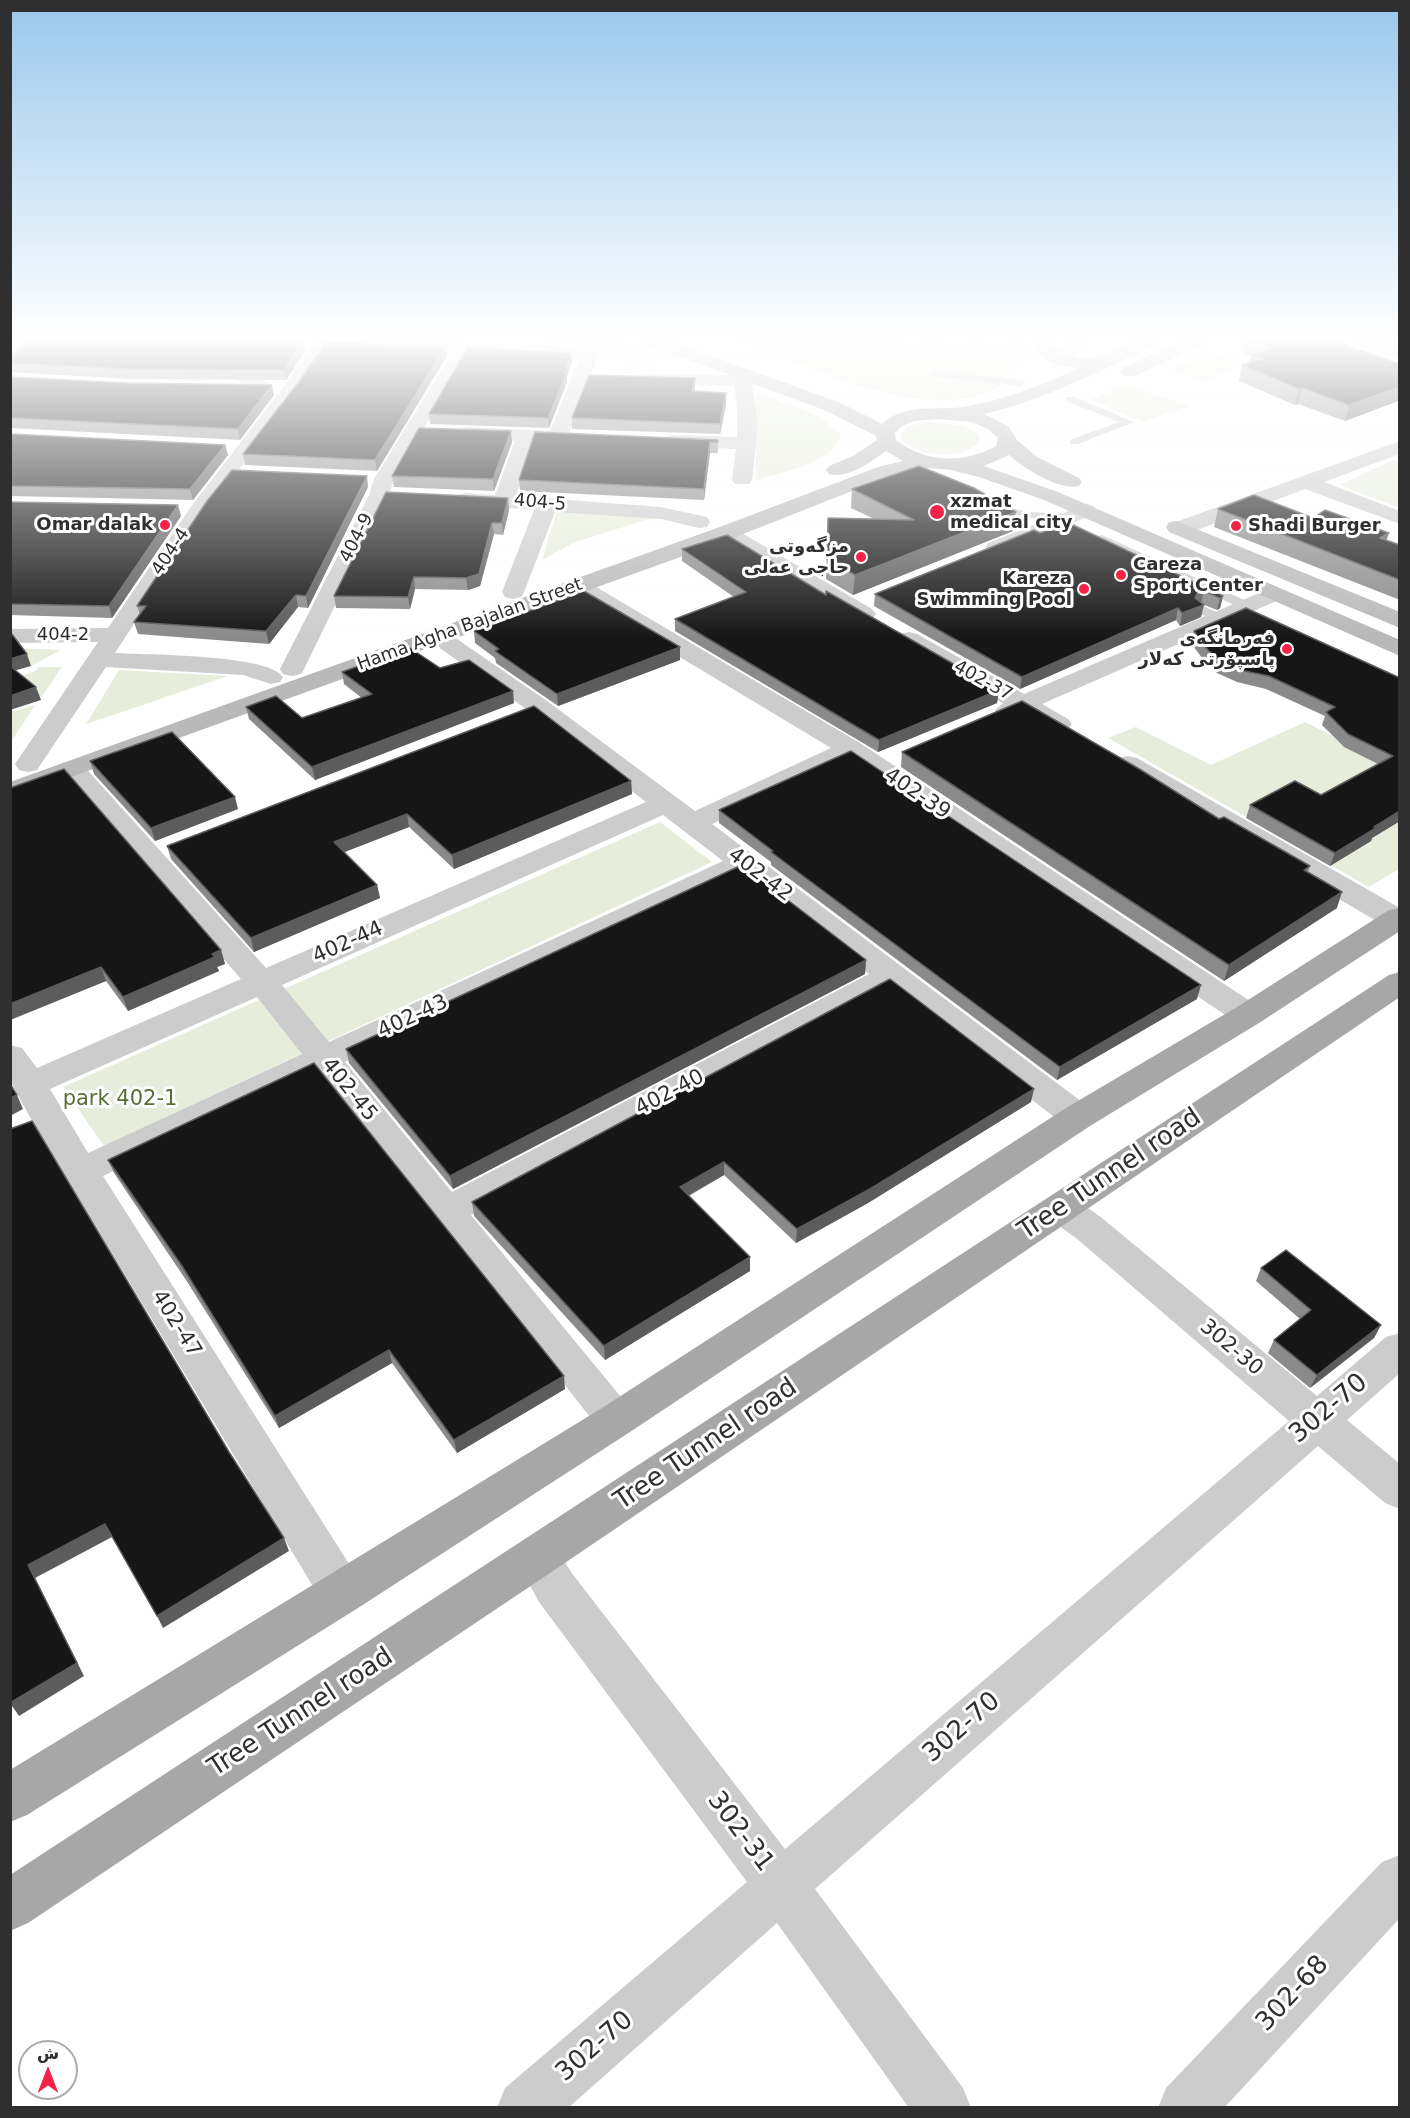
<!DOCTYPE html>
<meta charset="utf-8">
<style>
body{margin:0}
#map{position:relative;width:1410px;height:2118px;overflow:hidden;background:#fff;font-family:"DejaVu Sans","Noto Naskh Arabic",sans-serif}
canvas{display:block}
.frame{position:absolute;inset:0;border:12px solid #2f2f2f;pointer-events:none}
.north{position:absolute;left:18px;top:2040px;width:60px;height:60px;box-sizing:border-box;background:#fff;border:2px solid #acacac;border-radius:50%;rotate:0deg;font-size:16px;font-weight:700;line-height:24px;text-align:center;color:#2f2f2f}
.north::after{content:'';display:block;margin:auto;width:21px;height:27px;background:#f42247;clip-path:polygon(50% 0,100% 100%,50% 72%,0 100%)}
</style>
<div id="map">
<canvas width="1410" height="2118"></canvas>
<div class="frame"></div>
<div class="north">ش</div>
</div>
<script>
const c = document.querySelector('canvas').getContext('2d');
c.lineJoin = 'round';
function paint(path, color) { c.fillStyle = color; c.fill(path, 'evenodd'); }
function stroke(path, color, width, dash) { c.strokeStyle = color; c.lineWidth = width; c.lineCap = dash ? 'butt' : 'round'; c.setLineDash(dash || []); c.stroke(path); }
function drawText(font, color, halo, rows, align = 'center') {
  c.font = font + ' "DejaVu Sans","Noto Naskh Arabic",sans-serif'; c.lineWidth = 6; c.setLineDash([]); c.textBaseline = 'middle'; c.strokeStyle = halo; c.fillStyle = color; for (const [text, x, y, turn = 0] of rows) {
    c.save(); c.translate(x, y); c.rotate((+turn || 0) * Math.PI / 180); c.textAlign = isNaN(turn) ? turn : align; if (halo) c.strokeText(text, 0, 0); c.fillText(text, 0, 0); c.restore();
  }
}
const green = new Path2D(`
 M549 341H617L658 354 652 361 614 360 616 355 599 348 545 347Z
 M741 341 1030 343 1006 376 1002 385C993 389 982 395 972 397 900 413 809 365 741 341Z
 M1209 352 1244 363 1206 381 1172 370Z
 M1125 384 1189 406 1143 422 1091 400Z
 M756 392 820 417 841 435C834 463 782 472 756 480Z
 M927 422 964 426 979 435 980 440C969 461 913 457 901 438 903 425 916 424 927 422Z
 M1393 460 1399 462V508L1340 485Z
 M558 507 668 513 575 542 542 560Z
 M17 648 61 650 31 666Z
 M37 667H62L40 699 15 678 38 670Z
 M119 670 228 676 86 724Z
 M35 705 11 742V712Z
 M1305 722 1331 735 1344 747 1399 749 1343 826 1399 813V869L1369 887 1108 738 1136 727 1211 765Z
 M660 822 712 862 104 1146 63 1087Z`);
const lane = new Path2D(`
 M933 371 1021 380 1026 383 1021 386 930 376V372Z
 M1066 397H1074L1134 422 1078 444H1070V440L1119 422 1066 401Z
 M992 503 1028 512 1073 514 1079 517 1073 520 1028 518 988 508V504Z
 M1102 535 1251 603 1253 606 1247 610 1243 609 1098 542V536Z
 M1200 605 1226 616 1227 619 1221 623 1196 612 1194 609 1196 606Z`);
const street = new Path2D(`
 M18 341H38L16 361 10 362V348Z
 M314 341H325L329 345 298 392 208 511 115 653C146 655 268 654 283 677L280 682 271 684 243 675 106 667 37 770 28 772 19 770 15 764 98 642 10 643V629L108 628 193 504 285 385Z
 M1068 341H1086L1069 364H1057L1054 360Z
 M1357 341H1383L1400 347V358L1360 345Z
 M402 342 561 347 595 352 598 356 569 432 584 434 587 438 584 442 577 444 534 442 516 496 661 507 707 517 710 522 707 527 699 528 661 519 555 512 524 592 521 597 513 599 505 597 502 592 534 510 465 505 458 503 455 499 458 495 465 493 495 495 515 441 466 439 459 437 456 433 459 429 466 427 550 431 579 360 468 354 394 479 389 495 304 669 301 674 292 676 283 674 280 669 369 495 374 479 451 354 396 351 393 347 396 343Z
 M238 366 244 367C252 377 265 377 272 387L269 391C254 395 238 383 229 371L232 367Z
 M753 371 759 372 762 376 751 383C761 415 756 448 752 480L749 484H735L732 480 736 449 673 447 666 445 663 441 666 437 673 435 737 437V405L734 386 650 384 644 383 641 379 644 375 650 374 739 375Z
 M1400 441V454L1324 482 1400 511V524L1305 489 1189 533 1181 534 1173 533 1170 528 1173 523Z
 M1086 504 1093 506 1097 510 1093 514 1004 553 996 555 988 553 985 548 988 543Z
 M725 527 733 528 872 609 876 614 872 619 864 621 856 619 717 538 714 533 717 528Z
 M578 579 586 581 860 743 1259 1007 1264 1015 1259 1023 1248 1026 1237 1023 849 760 712 824 1090 1108 1095 1117 1090 1126 1078 1129 1066 1126 889 990 471 1215 630 1408 636 1420 630 1432 616 1438 602 1432 318 1074 103 1176 358 1578 364 1593 358 1608 342 1614 326 1608 34 1124 10 1081V1045L22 1048 37 1068 241 979 59 769 63 763 72 761 81 763 266 968 646 802 529 711 441 649 429 635 433 630C445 627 449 630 457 639L547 701 695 811 831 748 570 591 567 586 570 581ZM663 815 723 861 329 1042 282 985ZM741 875 869 974 452 1192 345 1062ZM257 997 302 1054 88 1153 50 1089Z
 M1273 587 1281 589 1284 594 1281 599 1042 704 1068 719 1072 724 1068 729C1050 734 1037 722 1022 713L1008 718 999 715 995 710 1003 703 901 644 897 639 901 634 909 632 917 634 1024 694Z
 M1128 756 1137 758 1400 908V928L1385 926 1119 770 1115 764 1119 758Z
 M1061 1194 1074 1198 1102 1218 1317 1396 1386 1337 1400 1333V1373L1347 1420 1400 1464V1509L1385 1503 1318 1446 815 1889 963 2088 971 2108H909L777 1923 568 2108H497L505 2088 747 1882 539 1602 515 1557 521 1543 537 1537 553 1543 571 1572 785 1849 1289 1421 1076 1238 1048 1218 1043 1208 1048 1198Z
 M1400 1855V1918L1224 2108H1158L1166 2088 1382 1862Z`);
const secondary = new Path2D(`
 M645 341H670L841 403 882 424C901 406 928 409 952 408 963 408 977 404 988 402 1019 394 1049 382 1078 368 1064 366 1039 363 1036 346L1039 342H1051C1061 358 1085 361 1103 356 1114 353 1123 345 1134 342 1141 340 1150 341 1158 341L1155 345C1099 371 1045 400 984 414L1009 427 1017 440 1037 457 1079 478 1082 482 1079 486C1059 491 1024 468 1009 455L984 466 1058 492 1400 640V656L1044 500 979 477 951 470 929 468 890 476 733 538 10 799V782L717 528 878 467 903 461 886 451C871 462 848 479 829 474L826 470 829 466 853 456 877 440 876 436 827 411 648 345ZM939 419 972 422 988 429 998 438 996 446C964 464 925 463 896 440L895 433 902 426 914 421Z
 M1181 341H1204L1201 345 1135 376H1123L1120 372 1123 368Z
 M1177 521 1400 612V628L1169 532 1166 527 1169 522Z`);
const primary = new Path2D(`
 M1400 908V931L1259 1023 1090 1126 630 1432 358 1608 27 1815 10 1822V1770L602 1408 1066 1108 1237 1007 1389 910Z
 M1400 972V997L553 1571 28 1923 10 1931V1875L1389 975Z`);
const wall = new Path2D(`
 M303 341 305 351 286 380 130 379 10 372V354Z
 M1246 341H1334L1399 398 1398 401 1345 421 1298 404 1295 405 1239 381 1242 365 1249 363 1251 356 1244 353Z
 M572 353V362L567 376V382L549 428 430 424 429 414Z
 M447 356 377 471 245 465 243 454Z
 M10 377 274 395 240 440 10 428Z
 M695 388 694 392 726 393V404L720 434 572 429V418Z
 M10 434 225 445 228 455 193 500 10 496Z
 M718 440V453H710L704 500 520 491 519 480Z
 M512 442 494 491 394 487 392 476Z
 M368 487 308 608 298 607 269 644 138 634 134 622 140 615 137 606Z
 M852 489 1013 531 853 595 826 579 828 518 874 519 851 508Z
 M10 502 181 516 112 618 10 615Z
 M1218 509 1313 518 1400 545V600L1214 527Z
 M509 510 503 535 494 534 480 586 468 590 415 589 410 609 336 608 334 596Z
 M1040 533 1223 596 1220 608 1217 610 1202 604 1201 617 1180 626 1176 620 1020 689 874 606 875 594Z
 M682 549 826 595 999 690 997 703 878 752 675 631V619L734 597 682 561Z
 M474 631 680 647V660L558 706 496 663 495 658 475 643Z
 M1194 631 1400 678V821L1372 838 1371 841 1330 866 1246 818 1250 805 1321 795 1378 764 1344 747 1322 725 1325 716 1266 689 1237 682 1217 673 1205 662 1191 643Z
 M440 668 514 703 315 780 249 719 246 707 302 718 362 698 344 684 342 672Z
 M902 752 1219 819 1310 866 1308 872 1337 908 1224 981 901 767Z
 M90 761 238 809 155 841 94 774Z
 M631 781 632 794 454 869 409 827 344 852 377 885 380 898 254 952 171 859 167 846Z
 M10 788 221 950 225 964 217 967 219 971 128 1011 106 981 10 1020Z
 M719 810 1197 999 1057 1080 771 865V862L719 823Z
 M866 960 865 974 453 1189 349 1063 346 1049Z
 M1031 1102 868 1203 796 1243 724 1175 689 1196 750 1257V1271L605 1360 474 1216 472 1202Z
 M108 1160 565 1389 457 1453 392 1363 279 1428 186 1280 114 1173Z
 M1261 1268 1381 1325 1374 1338 1310 1388 1268 1353 1274 1340 1300 1319 1256 1281Z`);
const shadedWall = new Path2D(`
 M303 341 305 351 286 380 284 370Z
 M446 346 447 356 377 471 375 460Z
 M572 353V362L567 376V382L549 428 548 418Z
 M695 378V388L692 402V391Z
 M1400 384V398L1398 401 1345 421 1349 405Z
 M272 385 274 395 240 440 238 429Z
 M1302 388 1298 404 1295 405 1299 389Z
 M726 393V404L720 434V424Z
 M511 431 512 442 494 491 493 479Z
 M710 442V453L704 500V489Z
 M225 445 228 455 193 500 190 489Z
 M367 476 368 487 308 608 306 596Z
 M508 498 509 510 503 535 502 523Z
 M178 505 181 516 112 618 109 606Z
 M1016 512 1013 531 853 595 855 575Z
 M492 523 494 534 480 586 468 590 466 578Z
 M1389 533 1383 550 1380 538Z
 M414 577 415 589 410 609 408 597Z
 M1204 591 1201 603 1204 605 1201 617 1180 626 1182 613 1195 598 1198 592Z
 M296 595 298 607 269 644 266 631Z
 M1223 596 1220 608 1217 610 1220 598Z
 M1178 608 1176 620 1020 689 1022 677Z
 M680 647V660L558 706 557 694Z
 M27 654 31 666 10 672V659Z
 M36 687 41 700 10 710V696Z
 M999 690 997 703 878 752 879 740Z
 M513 691 514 703 315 780 312 767Z
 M631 781 632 794 454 869 452 855Z
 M235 797 238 809 155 841 151 828Z
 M1400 811V821L1372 838 1371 841 1330 866 1335 853 1374 827Z
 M407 814 409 827 337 855 334 842Z
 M377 885 380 898 254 952 251 938Z
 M1342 892 1337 908 1224 981 1229 965Z
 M221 950 225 964 217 967 219 971 128 1011 123 997Z
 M866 960 865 974 453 1189 450 1176Z
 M101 967 106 981 10 1020V1004Z
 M1201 985 1197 999 1057 1080 1060 1067Z
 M1034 1089 1031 1102 868 1203 796 1243 797 1229Z
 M17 1095 23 1109 10 1116V1098Z
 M724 1162V1175L680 1200V1187Z
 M750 1257V1271L605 1360 604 1346Z
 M1381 1325 1374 1338 1310 1388 1317 1375Z
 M389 1350 392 1363 279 1428 275 1416Z
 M564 1376 565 1389 457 1453 454 1440Z
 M105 1524 112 1537 35 1578 84 1676 19 1716 10 1703 28 1565Z
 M284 1538 289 1551 163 1628 157 1616Z`);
const building = new Path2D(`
 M29 341H303L284 370 128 369 10 363V354L15 353Z
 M1255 341H1334L1400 364V387L1349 405 1302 388 1299 389 1242 365 1263 359 1251 355 1272 347Z
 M326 342 446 346 375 460 243 454 298 383Z
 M468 347 572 353 564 373H567L548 418 429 414Z
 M589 375 695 378 692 391 726 393 720 424 572 418Z
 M10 377 127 383 272 385 238 429 10 418Z
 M419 428 511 431 493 479 392 476Z
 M535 432 718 440V442H710L704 489 519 480Z
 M10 434 225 445 190 489 10 486Z
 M919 466 974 488 1016 512 855 575 827 559 828 518 914 520 852 489Z
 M232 470 367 476 306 596 296 595 266 631 134 622 146 606H137L207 501Z
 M386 492 508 498 502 523H492L479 574 466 578 414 577 408 597 334 596Z
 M1254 495 1313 518 1325 510 1389 533 1380 538 1400 545V580L1218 509Z
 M10 502 178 505 109 606 10 604Z
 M1069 523 1223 596 1220 598 1204 591 1198 592 1195 598 1204 605 1182 613 1178 608 1022 677 875 594 1034 530 1040 533Z
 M727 535 826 595V591L999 690 879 740 675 619 746 592 682 549Z
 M584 591 680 647 557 694 495 651 499 649 474 631Z
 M1246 608 1400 678V811L1374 827 1376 828 1335 853 1250 805 1295 781 1321 795 1393 756 1348 734 1326 712 1335 707 1269 676 1240 670 1220 660 1208 650 1194 631Z
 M10 633H11L27 654 10 659Z
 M410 648 440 668 469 660 513 691 312 767 246 707 276 696 302 718 372 694 342 672Z
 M10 666 36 687 10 696Z
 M1022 701 1141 770 1219 819 1224 817 1310 866 1304 870 1342 892 1229 965 902 752Z
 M534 706 631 781 452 855 407 814 334 842 377 885 251 938 167 846Z
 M172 732 235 797 151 828 90 761Z
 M851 751 1201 985 1060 1067 771 852 773 851 719 810Z
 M64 769 221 950 212 954 215 957 123 997 101 967 10 1004V788Z
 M742 865 866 960 450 1176 346 1049Z
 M890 979 1034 1089 870 1189 797 1229 724 1162 680 1187 750 1257 604 1346 472 1202Z
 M314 1063 564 1376 454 1440 389 1350 275 1416 182 1266 108 1160Z
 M10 1084 17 1095 10 1098Z
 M32 1121 229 1452 284 1538 157 1616 105 1524 28 1565 77 1663 10 1703V1129Z
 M1286 1250 1381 1325 1317 1375 1274 1340 1311 1310 1261 1268Z`);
const markers = [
 [937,512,8,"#f42247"],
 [165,525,6,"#f42247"],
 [1236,526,6,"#f42247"],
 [861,557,6,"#f42247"],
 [1121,575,6,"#f42247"],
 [1084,589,6,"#f42247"],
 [1287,649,6,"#f42247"]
];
const farPoinames = [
 ["xzmat",950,502,"left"],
 ["medical city",950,523,"left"],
 ["Omar dalak",153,525],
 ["Shadi Burger",1248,526,"left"],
 ["مزگەوتی",849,547],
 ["حاجی عەلی",849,568],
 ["Careza",1133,565,"left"],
 ["Sport Center",1133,586,"left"],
 ["Kareza",1072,579],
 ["Swimming Pool",1072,600],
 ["فەرمانگەی",1275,639],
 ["پاسپۆرتی کەلار",1275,660]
];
const farStreetnames = [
 ["404-5",540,503,5],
 ["404-9",357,538,-63],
 ["404-4",171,552,-56],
 ["Hama Agha Bajalan Street",470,625,-20],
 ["404-2",63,635],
 ["402-37",983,681,29]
];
const streetNames = [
 ["402-39",917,794,34],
 ["402-42",760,875,37],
 ["402-44",348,943,-24],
 ["402-43",413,1017,-25],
 ["402-45",349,1090,51],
 ["402-40",670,1093,-28],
 ["402-47",176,1324,58],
 ["302-30",1231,1348,40]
];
const parkNames = [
 ["park 402-1",120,1100]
];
const nearStreetnames = [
 ["Tree Tunnel road",1110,1175,-34],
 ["302-70",1329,1409,-40],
 ["Tree Tunnel road",706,1445,-34],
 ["Tree Tunnel road",301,1713,-33],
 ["302-70",962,1728,-41],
 ["302-31",740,1832,53],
 ["302-68",1293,1994,-47],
 ["302-70",595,2047,-41]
];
paint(green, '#e7eddb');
paint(lane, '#ccc');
paint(street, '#ccc');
paint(secondary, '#b9b9b9');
paint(primary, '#a7a7a7');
paint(wall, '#8a8a8a');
paint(shadedWall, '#5c5c5c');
paint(building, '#161616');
stroke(building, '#5c5c5c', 1.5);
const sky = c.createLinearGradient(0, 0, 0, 638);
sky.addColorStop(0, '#9ac7eb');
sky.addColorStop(0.53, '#fff');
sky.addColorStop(1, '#ffffff00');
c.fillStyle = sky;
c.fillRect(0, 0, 1410, 638);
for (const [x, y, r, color] of markers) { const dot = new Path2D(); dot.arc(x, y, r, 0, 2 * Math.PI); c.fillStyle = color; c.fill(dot); stroke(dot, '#fff', 2); }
drawText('bold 18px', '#2f2f2f', '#fff', farPoinames, 'right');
drawText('18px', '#2f2f2f', '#fff', farStreetnames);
drawText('21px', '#2f2f2f', '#fff', streetNames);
drawText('21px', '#576e38', '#fff', parkNames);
drawText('26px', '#2f2f2f', '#fff', nearStreetnames);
</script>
